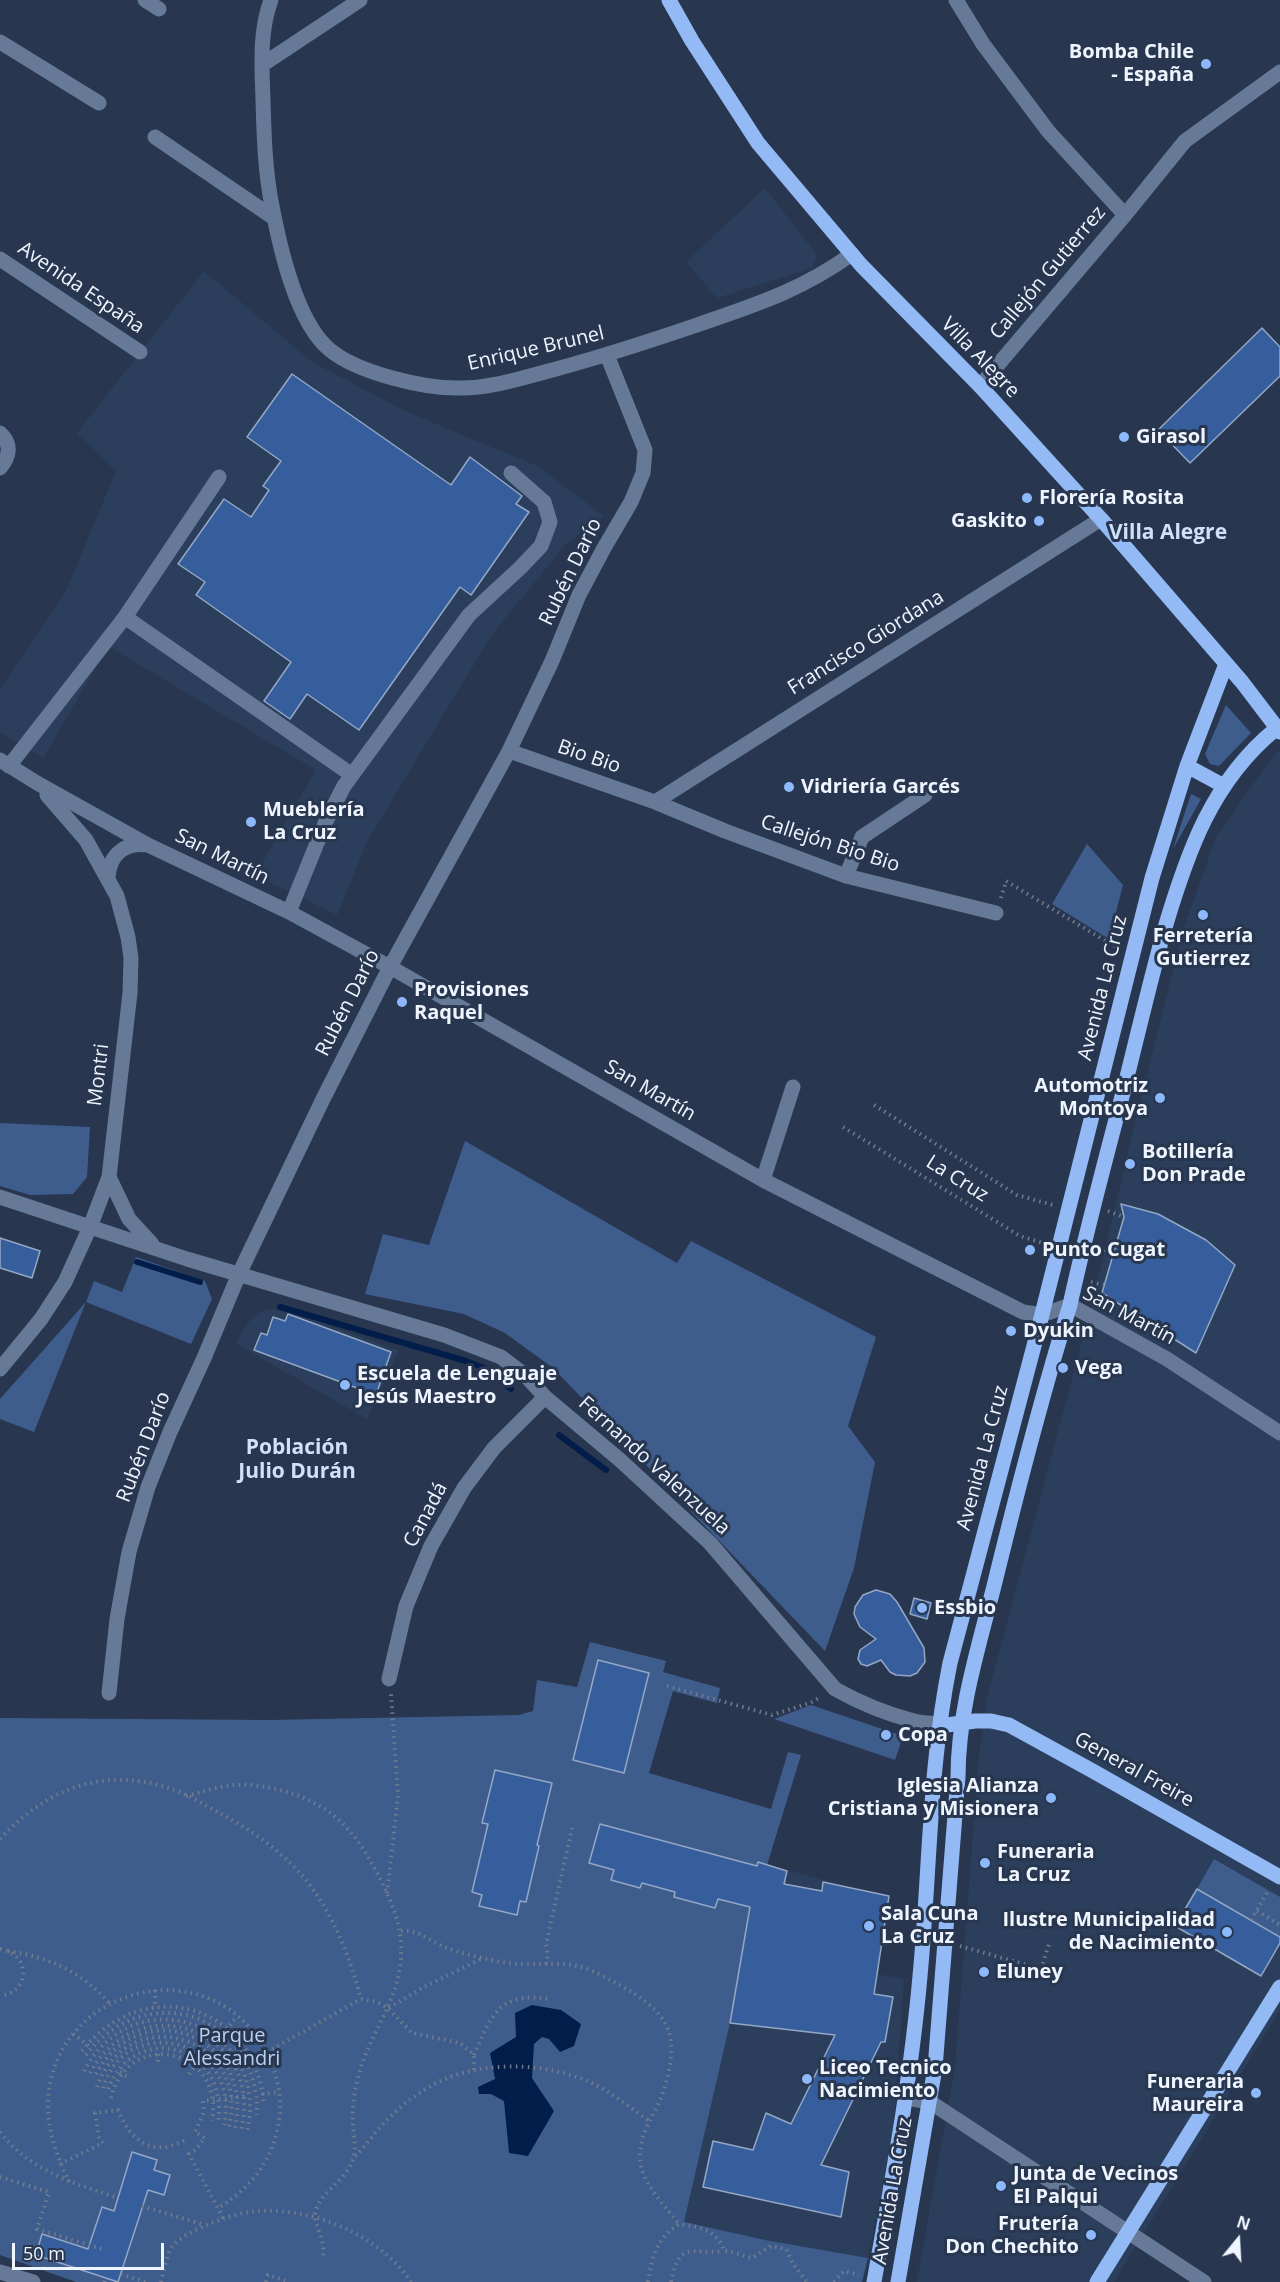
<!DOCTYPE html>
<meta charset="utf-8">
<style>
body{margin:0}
#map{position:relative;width:1280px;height:2282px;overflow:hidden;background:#28374f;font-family:"Open Sans",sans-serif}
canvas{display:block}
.north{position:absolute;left:1208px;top:2210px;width:60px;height:60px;-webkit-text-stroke:4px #28374f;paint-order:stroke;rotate:18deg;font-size:16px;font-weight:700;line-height:24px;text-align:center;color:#eff5ff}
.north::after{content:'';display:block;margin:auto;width:21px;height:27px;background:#eff5ff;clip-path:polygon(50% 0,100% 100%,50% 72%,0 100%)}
.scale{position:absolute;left:12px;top:2243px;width:152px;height:27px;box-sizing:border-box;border:3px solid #eff5ff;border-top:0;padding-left:8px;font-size:18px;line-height:21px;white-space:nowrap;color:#eff5ff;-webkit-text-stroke:4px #28374f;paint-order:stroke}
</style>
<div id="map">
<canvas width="1280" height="2282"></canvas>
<div class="north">N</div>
<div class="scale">50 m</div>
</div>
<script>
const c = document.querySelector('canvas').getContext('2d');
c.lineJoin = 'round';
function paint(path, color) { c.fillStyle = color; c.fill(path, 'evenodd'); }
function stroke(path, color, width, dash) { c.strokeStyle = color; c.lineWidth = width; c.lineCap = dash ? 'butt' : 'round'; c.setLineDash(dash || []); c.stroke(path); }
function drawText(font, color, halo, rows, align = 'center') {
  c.font = font + ' "Open Sans",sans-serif'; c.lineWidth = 6; c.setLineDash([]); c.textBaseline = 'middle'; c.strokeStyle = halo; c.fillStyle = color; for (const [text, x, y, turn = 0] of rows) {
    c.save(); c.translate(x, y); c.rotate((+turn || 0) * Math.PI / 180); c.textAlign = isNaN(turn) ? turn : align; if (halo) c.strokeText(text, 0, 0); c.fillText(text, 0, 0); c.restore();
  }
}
const built = new Path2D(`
 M765 188 817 255 812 268 717 298 686 262Z
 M204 271 312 362 405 411 537 466 604 516 567 543 493 633 368 840 337 915 255 875 316 770 108 646 43 758 0 732V689L66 591 116 471 77 433Z
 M1280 750V2010L1114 2282H917L955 2067 979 1757 987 1698 1093 1300 1141 1098 1184 928 1216 837 1268 763Z
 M271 1309 287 1310 399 1351 367 1419 235 1343 251 1319 260 1312Z
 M758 1862 856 1889 845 1968 904 1979 893 2136 868 2258 765 2240 684 2223 730 2023Z`);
const green = new Path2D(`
 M1226 705 1251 733 1219 766 1210 764 1205 754Z
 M1191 794 1201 799 1173 849Z
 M1087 844 1123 885 1109 939 1052 904Z
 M0 1123 90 1127 87 1177 73 1194 30 1195 0 1186Z
 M465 1141 677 1263 691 1241 876 1337 848 1426 875 1462 854 1568 825 1651 553 1368 505 1333 464 1314 365 1294 383 1234 429 1245Z
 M136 1257 205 1281 212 1299 191 1344 86 1302 34 1432 0 1419V1399L86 1302 94 1281 122 1292Z
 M590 1642 666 1661 663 1672 720 1688 717 1703 673 1691 649 1773 771 1809 788 1752 801 1755 767 1865 758 1862 730 2023 684 2222 765 2240 868 2258 862 2282H76L0 2255V1718L270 1720 519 1715 533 1711 537 1680 577 1687Z
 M811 1705 903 1736 895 1760 774 1719Z
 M1214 1859 1280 1897V1937L1197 1889Z`);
const water = new Path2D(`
 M532 2005 561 2010 581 2024 574 2046 560 2052 549 2039 542 2037 534 2044 532 2078 554 2111 528 2156 509 2153 504 2101 491 2094H479L478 2087 495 2079 490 2053 516 2037 515 2013Z`);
const stream = new Path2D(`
 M137 1262 200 1282
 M280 1307 466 1361 484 1368 511 1389
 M559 1435 606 1470`);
const building = new Path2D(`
 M1262 328 1280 347V376L1190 463 1158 430Z
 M292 374 451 485 470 457 522 496 516 504 529 512 471 595 460 587 359 730 307 694 290 719 264 701 291 662 196 595 205 582 178 564 224 499 251 517 269 490 263 486 281 461 247 437Z
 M1121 1204 1158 1214 1206 1240 1235 1265 1196 1353 1102 1293 1124 1217Z
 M0 1238 40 1251 32 1278 0 1268Z
 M288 1314 391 1352 376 1395 254 1350 261 1333 267 1335 273 1317 285 1321Z
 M876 1590 890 1594 897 1602 924 1648 925 1662 917 1673 910 1676 896 1675 890 1672 881 1660 867 1666 861 1664 858 1659 860 1650 876 1639 860 1627 854 1614 855 1607 863 1595Z
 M914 1598 931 1603 927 1619 910 1614Z
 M598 1660 649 1673 624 1773 573 1760Z
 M495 1770 552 1783 537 1845 539 1846 526 1902 520 1901 517 1915 479 1906 482 1895 472 1892 488 1824 482 1823Z
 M600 1824 757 1866 758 1862 787 1871 784 1884 822 1891 823 1882 889 1896 874 1994 893 1997 885 2042H881L821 2165 849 2172 841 2217 703 2187 713 2141 753 2150 766 2113 791 2124 835 2035 730 2023 750 1907 718 1899 715 1908 674 1897 675 1892 642 1883 640 1888 611 1880 614 1870 589 1863Z
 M1197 1889 1280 1937V1943L1261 1976 1175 1926Z
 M132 2152 157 2160 154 2170 170 2175 164 2195 148 2190 118 2282 36 2255 42 2234 88 2249 102 2207 114 2211Z`);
const path = new Path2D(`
 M1001 898 1006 881 1119 949
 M874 1105 1017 1195 1053 1205
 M843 1127 1020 1236 1043 1243
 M1108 1211 1124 1217
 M1099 1248 1114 1253
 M1091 1282 1104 1285
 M667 1686 772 1715 810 1703 821 1697
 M186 1796C203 1792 218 1786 235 1785 270 1783 315 1797 340 1821 357 1837 369 1857 379 1877 393 1904 403 1928 401 1959 398 2003 367 2037 358 2078 354 2093 352 2108 353 2123 353 2135 357 2147 353 2159 345 2183 320 2190 315 2214 313 2223 326 2239 323 2257
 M0 1839C47 1788 104 1766 172 1789 189 1795 205 1805 221 1814 253 1831 286 1854 309 1884 335 1918 350 1958 361 1999
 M387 1893 398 1796 391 1694
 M1257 1911 1280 1925
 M1251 1920 1269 1889
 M401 1931C417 1928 432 1943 447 1948 467 1955 488 1960 509 1963 530 1966 551 1962 572 1965 588 1967 604 1977 618 1984 667 2012 681 2030 665 2086 658 2112 639 2130 640 2158 641 2184 665 2205 679 2224
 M960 1946 1041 1969 1049 1944
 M0 1949C31 1954 31 1992 0 1996
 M8 1951C49 1957 82 1972 109 2003
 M546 1964 548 1956 546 1944 573 1824
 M155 1990V2008
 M389 2008 422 1988 483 1958
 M226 2030 237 2016
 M73 2034 89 2046
 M82 2051C144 1972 256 2004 264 2105
 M267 2052 361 1999 377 2002 388 2008 412 2033 460 2043 474 2055V2071
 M158 2054V2064
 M86 2055C147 1976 260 2015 257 2115
 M474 2055C491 2016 499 1991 549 1999
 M84 2071C136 1974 272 2025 247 2132
 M120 2072 129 2078
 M90 2073C139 1983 266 2032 241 2130
 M96 2074C140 1992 255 2035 235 2128
 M189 2074 196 2065
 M97 2087C128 1999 251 2036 229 2127
 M103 2088C125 2011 242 2038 224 2125
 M108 2089C135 2019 230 2045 218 2123
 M262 2094 279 2092
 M111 2098C128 2027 225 2048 212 2121
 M0 2132C30 2171 73 2183 118 2198
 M355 2156C366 2146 374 2133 385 2122 396 2110 410 2099 424 2090 472 2059 545 2060 596 2085 615 2095 631 2108 649 2121
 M60 2164 103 2143 99 2137 95 2113 118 2110C131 2141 152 2158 185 2140
 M0 2177 49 2192 37 2229 102 2249
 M69 2182C58 2158 47 2131 48 2103 51 1990 202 1947 262 2044 274 2065 282 2089 280 2114 276 2156 253 2187 218 2208
 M142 2206 205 2225
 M223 2218 189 2154 195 2150 205 2138 195 2132 204 2112 203 2101 246 2096
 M121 2274 146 2282
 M104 2282 106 2278
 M161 2282C164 2272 166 2255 172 2247 179 2237 195 2230 207 2225 223 2218 241 2212 259 2211 315 2208 379 2235 411 2282
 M266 2282 268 2275 289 2282
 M648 2282C652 2257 656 2239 679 2224 698 2226 718 2230 724 2251 734 2251 742 2256 752 2258L771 2246 786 2249 793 2264 807 2282
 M671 2282C680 2239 692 2255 724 2251
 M834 2282 844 2271 859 2275`);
const minor = new Path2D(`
 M145 0 159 9
 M271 0C259 33 262 66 263 100 264 136 265 171 272 206 280 248 296 322 330 350 358 373 425 389 461 388 493 388 525 377 556 369 604 356 650 341 697 325 757 304 800 291 852 254
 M956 0 983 44 1048 131 1125 215
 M0 42 99 103
 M262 65 360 0
 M155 137 274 218
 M0 259 140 352
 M980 386 1125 215 1185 141 1280 72
 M0 433C12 444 10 456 0 468
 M125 617 352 775
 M509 751 655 802 725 831 846 876 996 913
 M0 760 37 783 148 845 289 912 390 967 763 1180 1023 1312 1042 1315 1070 1305 1167 1359 1280 1433
 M9 766 125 617 219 477
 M655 802 1101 519
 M846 876 862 837 925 795
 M108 877C110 854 125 842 148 845
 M289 912 326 821 344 786 469 615 520 568 541 546 550 522 544 502 511 473
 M109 1177 129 1219 152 1244
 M763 1180 793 1087
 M0 1197 187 1259 444 1335 501 1357 526 1376 545 1397 620 1460 710 1543 835 1689C860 1703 887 1714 914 1721 925 1724 936 1723 947 1725
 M0 1369 41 1319 65 1282 90 1227 109 1177 130 993 131 958 128 937 117 896 86 840 47 795
 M389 1679 406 1606 431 1546 464 1488 494 1448 545 1397
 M109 1693 117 1619 129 1552 148 1487 170 1432 204 1358 239 1274 323 1099 390 967 509 751 552 661 579 595 604 548 631 502 643 473 645 450 607 355
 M906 2098 930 2102 1204 2282
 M0 2272 33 2282`);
const major = new Path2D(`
 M669 0 692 41 758 143 861 265 980 386 1101 519 1242 682 1280 732
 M1187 766 1224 786
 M947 1725 975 1721H991L1009 1725 1091 1770 1280 1877
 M874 2282C892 2180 911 2079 920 1976 930 1871 929 1766 950 1663L1035 1342 1152 878 1187 766 1226 664
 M898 2282 935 2068 958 1777C958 1712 978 1649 994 1586 1017 1492 1041 1398 1070 1305 1086 1231 1106 1158 1125 1085 1138 1033 1150 982 1164 931 1187 853 1212 780 1277 728
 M1097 2282 1280 1987`);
const markers = [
 [1206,64,6,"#8db9fc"],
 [1124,437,6,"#8db9fc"],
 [1027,498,6,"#8db9fc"],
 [1039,521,6,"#8db9fc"],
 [789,787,6,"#8db9fc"],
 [251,822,6,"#8db9fc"],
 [1203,915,6,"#8db9fc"],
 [402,1002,6,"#8db9fc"],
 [1160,1098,6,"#8db9fc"],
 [1130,1164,6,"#8db9fc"],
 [1030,1250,6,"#8db9fc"],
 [1011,1331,6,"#8db9fc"],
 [1063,1368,6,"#8db9fc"],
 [345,1385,6,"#8db9fc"],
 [922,1608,6,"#8db9fc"],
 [886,1735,6,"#8db9fc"],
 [1051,1798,6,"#8db9fc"],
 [985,1863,6,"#8db9fc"],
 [869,1926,6,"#8db9fc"],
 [1227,1932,6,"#8db9fc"],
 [984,1972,6,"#8db9fc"],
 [807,2079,6,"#8db9fc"],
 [1256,2093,6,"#8db9fc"],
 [1001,2186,6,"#8db9fc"],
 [1091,2235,6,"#8db9fc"]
];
const poiNames = [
 ["Bomba Chile",1194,52,"right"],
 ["- España",1194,75,"right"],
 ["Girasol",1136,437],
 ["Florería Rosita",1039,498],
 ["Gaskito",1027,521,"right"],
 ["Vidriería Garcés",801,787],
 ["Mueblería",263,810],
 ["La Cruz",263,833],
 ["Ferretería",1203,936,"center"],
 ["Gutierrez",1203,959,"center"],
 ["Provisiones",414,990],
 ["Raquel",414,1013],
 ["Automotriz",1148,1086,"right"],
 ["Montoya",1148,1109,"right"],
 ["Botillería",1142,1152],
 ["Don Prade",1142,1175],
 ["Punto Cugat",1042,1250],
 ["Dyukin",1023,1331],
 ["Vega",1075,1368],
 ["Escuela de Lenguaje",357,1374],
 ["Jesús Maestro",357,1397],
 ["Essbio",934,1608],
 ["Copa",898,1735],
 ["Iglesia Alianza",1039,1786,"right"],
 ["Cristiana y Misionera",1039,1809,"right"],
 ["Funeraria",997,1852],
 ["La Cruz",997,1875],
 ["Sala Cuna",881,1914],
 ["La Cruz",881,1937],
 ["Ilustre Municipalidad",1215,1920,"right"],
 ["de Nacimiento",1215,1943,"right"],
 ["Eluney",996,1972],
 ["Liceo Tecnico",819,2068],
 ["Nacimiento",819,2091],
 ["Funeraria",1244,2082,"right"],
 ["Maureira",1244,2105,"right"],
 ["Junta de Vecinos",1013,2174],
 ["El Palqui",1013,2197],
 ["Frutería",1079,2224,"right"],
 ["Don Chechito",1079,2247,"right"]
];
const streetNames = [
 ["Callejón Gutierrez",1048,273,-50],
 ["Avenida España",81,288,34],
 ["Enrique Brunel",536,349,-13],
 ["Villa Alegre",980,358,46],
 ["Rubén Darío",571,572,-64],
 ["Francisco Giordana",866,643,-32],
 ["Bio Bio",589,757,19],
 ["Callejón Bio Bio",830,844,18],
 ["San Martín",222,857,26],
 ["Avenida La Cruz",1103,988,-76],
 ["Rubén Darío",348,1003,-63],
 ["Montri",99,1075,-83],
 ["San Martín",650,1091,30],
 ["La Cruz",957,1179,32],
 ["San Martín",1129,1316,28],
 ["Rubén Darío",144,1447,-69],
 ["Avenida La Cruz",983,1458,-75],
 ["Fernando Valenzuela",654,1466,42],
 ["Canadá",426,1515,-62],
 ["General Freire",1134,1770,29],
 ["Avenida La Cruz",893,2191,-80]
];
const parkNames = [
 ["Parque",232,2036],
 ["Alessandri",232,2059]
];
const neighbourhoodNames = [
 ["Villa Alegre",1168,533],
 ["Población",297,1448],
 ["Julio Durán",297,1472]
];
paint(built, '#2b3f5d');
paint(green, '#3f5d8c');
paint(water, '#021d4a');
stroke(stream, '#021d4a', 6);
paint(building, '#365e9d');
stroke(building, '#94a7c5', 1.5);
stroke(path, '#707c8f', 4, [1.5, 4.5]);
stroke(minor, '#667996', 15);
stroke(major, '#93baf5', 15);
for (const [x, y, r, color] of markers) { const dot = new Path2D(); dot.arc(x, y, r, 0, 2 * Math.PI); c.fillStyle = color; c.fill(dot); stroke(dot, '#28374f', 2); }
drawText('bold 20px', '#eff5ff', '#28374f', poiNames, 'left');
drawText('20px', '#eff5ff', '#28374f', streetNames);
drawText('20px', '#b8cff3', '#28374f', parkNames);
drawText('bold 21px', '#d0e1fb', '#28374f', neighbourhoodNames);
</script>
